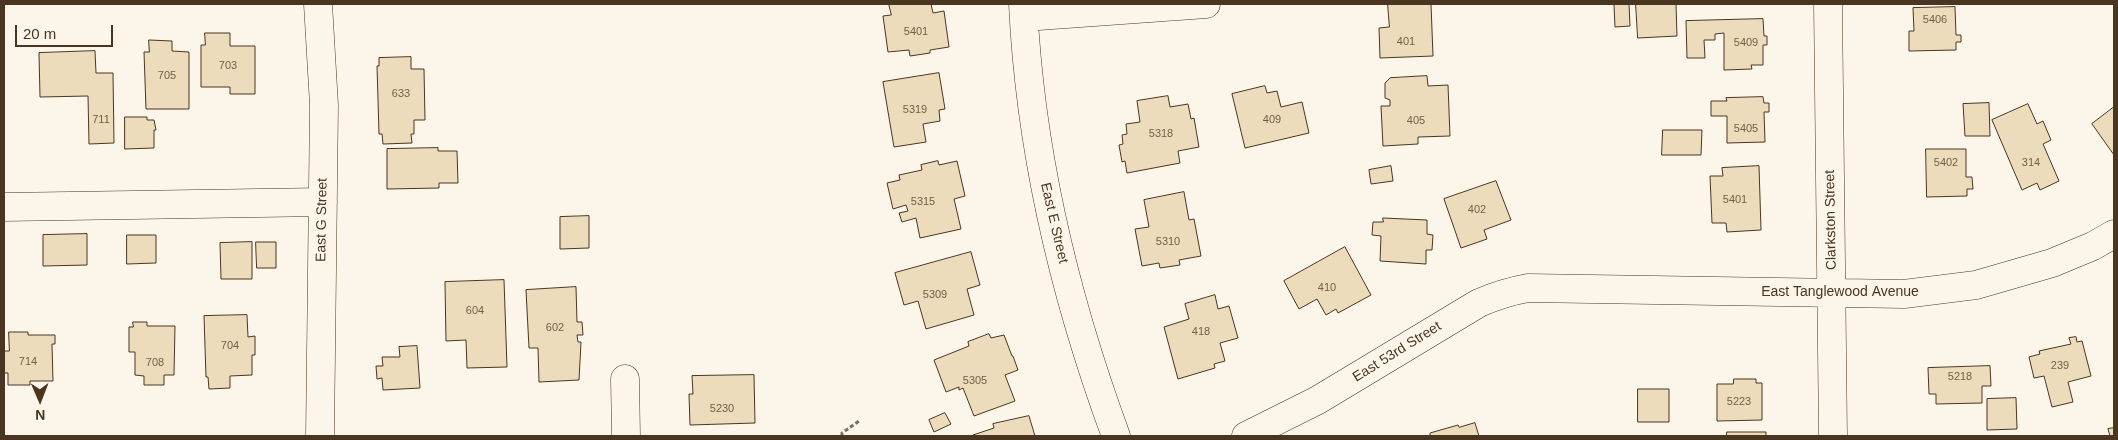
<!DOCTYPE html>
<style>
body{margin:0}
#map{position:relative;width:2118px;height:440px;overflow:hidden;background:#fbf6e9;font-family:Arial,sans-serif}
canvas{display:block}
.frame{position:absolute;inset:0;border:5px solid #4a3520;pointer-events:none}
.north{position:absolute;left:15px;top:375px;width:50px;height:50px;-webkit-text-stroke:4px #fbf6e9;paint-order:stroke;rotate:179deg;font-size:14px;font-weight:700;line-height:20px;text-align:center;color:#4a3520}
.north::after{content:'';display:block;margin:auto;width:18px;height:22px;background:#4a3520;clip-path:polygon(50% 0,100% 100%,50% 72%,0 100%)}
.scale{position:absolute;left:15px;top:25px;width:98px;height:22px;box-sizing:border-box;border:2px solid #4a3520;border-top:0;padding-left:6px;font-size:15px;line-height:18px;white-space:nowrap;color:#4a3520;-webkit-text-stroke:4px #fbf6e9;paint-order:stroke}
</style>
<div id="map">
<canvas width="2118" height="440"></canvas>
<div class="frame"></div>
<div class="north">N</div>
<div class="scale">20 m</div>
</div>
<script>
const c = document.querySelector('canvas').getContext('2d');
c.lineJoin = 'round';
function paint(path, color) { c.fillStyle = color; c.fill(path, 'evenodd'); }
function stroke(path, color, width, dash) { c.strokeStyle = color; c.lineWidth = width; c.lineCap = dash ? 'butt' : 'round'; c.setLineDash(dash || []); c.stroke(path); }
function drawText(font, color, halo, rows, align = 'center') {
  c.font = font + ' Arial,sans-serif'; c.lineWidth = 4; c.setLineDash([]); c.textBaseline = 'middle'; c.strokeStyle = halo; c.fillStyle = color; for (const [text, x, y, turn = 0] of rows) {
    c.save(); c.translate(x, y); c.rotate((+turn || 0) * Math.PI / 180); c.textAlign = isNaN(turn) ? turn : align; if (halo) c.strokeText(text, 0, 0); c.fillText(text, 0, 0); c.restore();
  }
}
const building = new Path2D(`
 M889 4H931L933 13 944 11 949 47 930 50V53L910 56 909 50 888 52 883 16 891 15Z
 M1388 4H1431L1433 56 1380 58 1379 28 1389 27Z
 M1629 4 1630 26 1615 27 1614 5Z
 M1636 4H1676L1677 36 1638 38Z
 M1955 7 1956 35H1961V42H1956V50L1909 51V31H1914L1913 8Z
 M1763 19 1764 36H1767V45H1763V65H1751L1752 69 1724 70V33L1715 34V40H1704L1705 58H1687L1686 21Z
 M205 33H230V46H255V94H230V87H201V45H205Z
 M149 40 172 41V51L189 52V109H146L144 52H149Z
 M95 51 96 73H113L114 143 89 144 88 96 40 97 39 53Z
 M411 57V69H424L425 120H414V134H411L412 143 383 144 382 134H379L377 66H379V58Z
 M939 73 945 109 939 110 940 121 923 124 926 142 894 147 883 82Z
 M1427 76 1428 86 1448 85 1450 136 1418 137V144L1383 146 1381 106H1390V100L1385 98V83L1390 78Z
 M1265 86 1267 93 1277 91 1281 107 1302 102 1309 133 1245 148 1232 94Z
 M1168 96 1170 107 1188 104 1191 119 1194 118 1199 147 1178 151 1180 163 1127 173 1125 161 1122 162 1119 145 1123 144 1122 135 1127 134 1126 124 1140 122 1137 101Z
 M1763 97 1764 103H1769V112H1764L1765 142 1727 143V116H1711V101H1727L1726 98Z
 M1989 103 1990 136H1965L1963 104Z
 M2028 104 2037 124 2043 121 2051 140 2043 144 2059 181 2040 190 2037 183 2022 190 1992 120Z
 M2114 107V155L2092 124Z
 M125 117H147V120H154L156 130H154V148L125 149Z
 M1663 130H1702L1701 155H1662Z
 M438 148V151H457L458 183H439V188L387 189V149Z
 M1926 149H1966V177H1972L1973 189H1967V196L1927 197Z
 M938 161 939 165 957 161 965 196 954 199 961 229 920 238 916 218 902 222 899 213 908 211 906 205 893 209 887 183 900 180 899 175 922 170 921 165Z
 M1391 166 1393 181 1371 184 1369 170Z
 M1759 166 1761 230 1727 232 1726 223H1712L1710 176H1723L1722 168Z
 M1496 181 1511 220 1484 230 1487 239 1461 248 1444 199Z
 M1184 192 1189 220 1194 219 1201 256 1179 260 1180 265 1160 268 1159 263 1142 266 1135 229 1149 227 1144 200Z
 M589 216V248L560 249V217Z
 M1383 218 1427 220V234L1433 235 1432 250H1426V264L1380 261 1381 236 1372 235 1373 222H1383Z
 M87 234V265L43 266V235Z
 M127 235H156V263L127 264Z
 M252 242V279H221L220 243Z
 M256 242H276V268H257Z
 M1345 247 1371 295 1338 313 1336 309 1326 315 1317 299 1299 309 1284 281Z
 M971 252 980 285 967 289 974 315 926 329 918 301 904 305 895 273Z
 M504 280 507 367 467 368 466 340 446 341 445 282Z
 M576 287 577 322H582L583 335H577L578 342H581L579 380 539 382 538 348H529L526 290Z
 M1215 295 1218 309 1229 306 1238 338 1220 343 1225 361 1214 364 1215 368 1178 379 1164 327 1189 319 1185 304Z
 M247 315 248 337 255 336V355H252V375L230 376V388L209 389 208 377H206L204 316Z
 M133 322H147V326H175L174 375H164V385H144V376L135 375V352H129V327H133Z
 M9 332H28V335H55V344H52L53 381H30V385H8V373H4V351H9Z
 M989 334 991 338 1004 335 1012 356H1013L1018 370 1005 375 1015 401 974 416 963 388 959 390V387L946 392 934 360 969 346 968 342Z
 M2076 337 2077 342 2082 341 2091 376 2068 382 2073 402 2052 407 2044 376 2034 378 2029 357 2040 354 2039 351 2071 344 2069 338Z
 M417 346 420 388 383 390 382 378 377 379 376 366H383L382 357H400L399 347Z
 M1990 366 1991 386H1982V403L1936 404V394H1929L1928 368Z
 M754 375 755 423 690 425 689 394H693L692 376Z
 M1734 379H1756V383H1762V420L1717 421V384H1733Z
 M1638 389H1669V422H1638Z
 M2016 398 2017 429 1987 430V399Z
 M945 413 951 424 934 432 929 420Z
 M1029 416 1035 436H974L973 435 994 428 993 424Z
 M1475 423 1479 436H1430V433L1458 425 1459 427Z
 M2114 428V436H2110L2108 429Z
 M1727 432H1766V436H1727Z`);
const path = new Path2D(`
 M842 436V433L859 421`);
const minor = new Path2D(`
 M318 4 324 105 320 436
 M1023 4C1030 151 1065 298 1116 436
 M1828 4 1833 436
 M1024 17 1206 4
 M4 207 323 202
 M625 379 626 436
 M1246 436 1318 400 1479 303C1495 296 1511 291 1528 288L1904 294 1976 285 2052 263 2093 246 2114 234`);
const numberNames = [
 ["5406",1935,20],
 ["5401",916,32],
 ["401",1406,42],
 ["5409",1746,43],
 ["703",228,66],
 ["705",167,76],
 ["633",401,94],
 ["5319",915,110],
 ["711",101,120],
 ["409",1272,120],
 ["405",1416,121],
 ["5405",1746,129],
 ["5318",1161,134],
 ["5402",1946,163],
 ["314",2031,163],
 ["5401",1735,200],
 ["5315",923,202],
 ["402",1477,210],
 ["5310",1168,242],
 ["410",1327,288],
 ["5309",935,295],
 ["604",475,311],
 ["602",555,328],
 ["418",1201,332],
 ["704",230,346],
 ["714",28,362],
 ["708",155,363],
 ["239",2060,366],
 ["5218",1960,377],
 ["5305",975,381],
 ["5223",1739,402],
 ["5230",722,409]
];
const streetNames = [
 ["East G Street",322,220,-89],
 ["Clarkston Street",1831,220,-91],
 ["East E Street",1054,223,77],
 ["East Tanglewood Avenue",1840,292],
 ["East 53rd Street",1397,352,-32]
];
paint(building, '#ecdcbc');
stroke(building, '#4a3520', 1);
stroke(minor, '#4a3520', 29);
stroke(path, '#7f6f5c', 3, [4, 2.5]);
stroke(minor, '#fbf6e9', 28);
drawText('11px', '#725f47', null, numberNames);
drawText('14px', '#4a3520', '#fbf6e9', streetNames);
</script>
